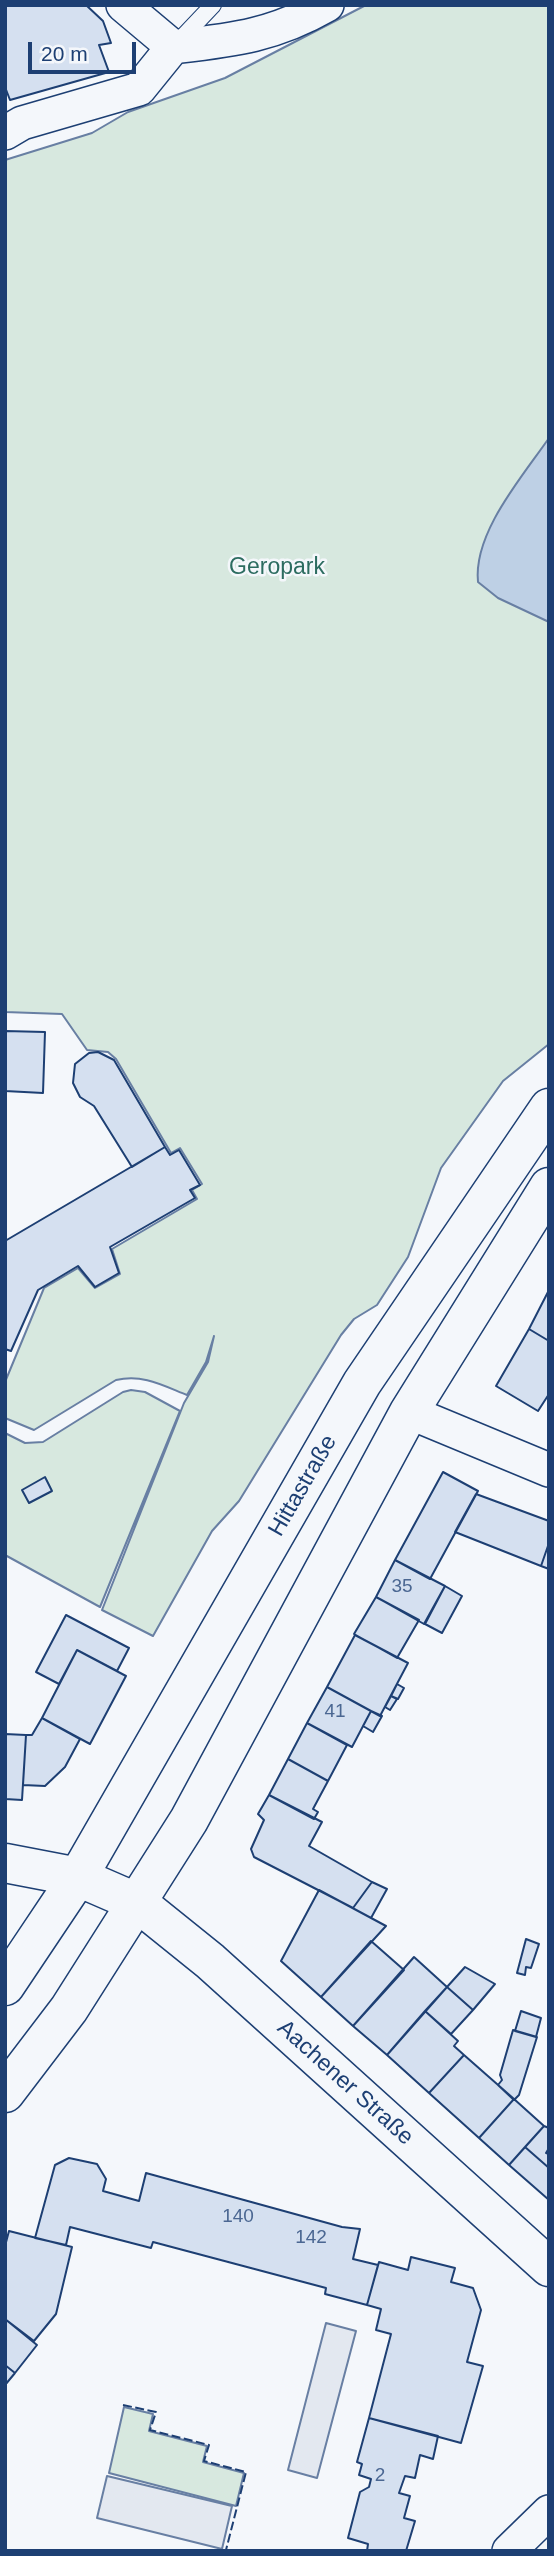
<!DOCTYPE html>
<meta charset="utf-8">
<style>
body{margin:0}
#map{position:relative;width:554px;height:2556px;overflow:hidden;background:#f4f7fb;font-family:Helvetica,sans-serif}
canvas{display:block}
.frame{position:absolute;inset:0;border:7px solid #1d3f73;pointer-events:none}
.scale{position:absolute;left:28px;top:42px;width:108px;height:32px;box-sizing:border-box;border:4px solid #1d3f73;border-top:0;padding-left:9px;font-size:21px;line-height:24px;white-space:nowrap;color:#1d3f73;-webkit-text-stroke:5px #f4f7fb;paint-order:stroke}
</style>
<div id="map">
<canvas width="554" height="2556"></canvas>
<div class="frame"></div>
<div class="scale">20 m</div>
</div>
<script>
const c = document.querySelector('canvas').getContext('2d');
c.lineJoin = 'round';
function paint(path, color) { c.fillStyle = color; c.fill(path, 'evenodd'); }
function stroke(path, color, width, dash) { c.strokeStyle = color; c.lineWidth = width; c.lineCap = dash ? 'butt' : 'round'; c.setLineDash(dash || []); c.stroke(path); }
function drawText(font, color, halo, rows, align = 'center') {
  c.font = font + ' Helvetica,sans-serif'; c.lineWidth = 5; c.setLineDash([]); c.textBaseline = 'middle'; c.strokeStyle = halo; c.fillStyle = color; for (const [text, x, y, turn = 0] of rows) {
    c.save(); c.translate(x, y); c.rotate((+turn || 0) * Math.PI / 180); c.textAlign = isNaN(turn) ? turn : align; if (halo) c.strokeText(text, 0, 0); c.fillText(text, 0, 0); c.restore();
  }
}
const green = new Path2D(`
 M366 5H549V1044L503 1081 441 1168 408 1257 377 1305 354 1319 341 1335 239 1501 212 1531 153 1636 102 1610 184 1403 208 1362 214 1336 206 1362 187 1395C162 1385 143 1374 116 1380L34 1430 5 1418V1382L44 1288 78 1268 95 1288 120 1274 112 1249 197 1199 192 1190 202 1184 180 1148 171 1153 116 1059 108 1052 87 1050 62 1014 5 1012V160L92 133 128 112 225 78Z
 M131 1390 145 1392 180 1411 100 1607 5 1555V1433L25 1443 43 1442 123 1392Z
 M124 2407 153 2414 149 2431 207 2446 203 2462 244 2473 236 2506 109 2473Z`);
const parking = new Path2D(`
 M326 2323 356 2331 317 2478 288 2470Z
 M107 2476 232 2506 222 2549 97 2518Z`);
const water = new Path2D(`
 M549 438V622L498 598 478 582C473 533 522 477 549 438Z`);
const building = new Path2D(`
 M5 5H86L103 21 111 43 99 45 109 72 10 100 5 87Z
 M5 1031 45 1032 43 1093 5 1091Z
 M98 1052 114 1060 165 1147 132 1167 94 1106 80 1097 73 1083 75 1064 89 1053Z
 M165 1147 170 1155 179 1150 200 1185 190 1190 195 1198 110 1247 119 1273 95 1287 78 1266 38 1290 11 1351 5 1349V1241Z
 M549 1290V1341L529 1329Z
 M529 1329 549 1341V1394L538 1411 496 1386Z
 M443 1472 478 1491 430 1579 395 1560Z
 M45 1477 52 1491 29 1503 22 1490Z
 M476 1494 549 1521V1543L541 1566 455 1532Z
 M549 1543V1569L541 1566Z
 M395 1560 445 1586 424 1624 376 1597Z
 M445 1586 462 1596 442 1633 425 1624Z
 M376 1597 419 1620 397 1658 354 1634Z
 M66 1615 129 1648 117 1671 77 1650 59 1684 36 1672Z
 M355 1635 408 1663 380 1716 327 1687Z
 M77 1650 126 1676 90 1744 42 1718Z
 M397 1684 404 1688 398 1699 391 1696Z
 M327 1687 371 1711 352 1747 307 1723Z
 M391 1696 397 1699 390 1710 385 1707Z
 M371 1711 382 1716 373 1732 363 1726Z
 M42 1718 80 1739 65 1767 45 1786 23 1785 26 1735H32Z
 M307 1723 347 1745 328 1781 288 1759Z
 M5 1734 26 1735 22 1800 5 1799Z
 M288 1759 328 1781 313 1809 318 1812 314 1819 269 1795Z
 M269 1795 322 1822 309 1846 372 1882 353 1908 254 1857 251 1849 264 1820 258 1814Z
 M372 1882 387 1889 371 1918 353 1908Z
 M319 1890 386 1926 321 1997 281 1961Z
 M526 1939 539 1944 531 1968 526 1967 525 1975 517 1973Z
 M371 1941 404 1970 353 2026 321 1997Z
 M414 1957 447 1987 387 2055 353 2026Z
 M465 1967 495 1984 473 2010 447 1987Z
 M447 1987 473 2010 451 2034 425 2011Z
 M425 2011 458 2041 454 2046 464 2055 429 2093 387 2055Z
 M521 2011 541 2018 536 2037 515 2031Z
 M513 2030 537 2037 519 2095 514 2100 498 2085 502 2080 500 2075Z
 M464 2055 514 2099 479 2138 429 2093Z
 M514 2099 544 2126 509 2165 479 2138Z
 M544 2126 549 2128V2148L546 2153 549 2154V2168L525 2147Z
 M525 2147 549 2168V2200L509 2165Z
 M69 2158 97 2164 106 2179 103 2191 139 2201 146 2173 342 2227 360 2229 353 2259 378 2265 367 2305 325 2294 326 2288 153 2242 151 2248 70 2227 66 2245 35 2238 55 2165Z
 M9 2231 72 2247 56 2314 34 2341 5 2319V2246Z
 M411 2257 455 2268 451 2282 473 2288 481 2310 467 2362 483 2366 461 2443 369 2418 391 2334 376 2330 381 2309 367 2305 379 2262 408 2270Z
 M5 2319 37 2345 15 2373 5 2365Z
 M5 2365 15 2373 5 2385Z
 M369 2418 438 2436 433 2459 420 2455 415 2478 405 2476 399 2493 410 2496 404 2518 415 2521 406 2551H367L368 2544 348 2538 360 2492 369 2487 371 2479 359 2475 362 2464 357 2462Z`);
const lane = new Path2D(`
 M177 43 213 5`);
const street = new Path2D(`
 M123 5 173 47C233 40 273 36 327 5
 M5 133 22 123 139 89 173 47
 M409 1412 549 1470
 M509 2551 549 2512`);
const secondary = new Path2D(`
 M5 1863 78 1877 138 1903 210 1961 549 2267`);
const primary = new Path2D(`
 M5 1986 78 1877 362 1383 549 1108
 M5 2093 69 2009 189 1820 409 1412 549 1187`);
const fence = new Path2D(`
 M123 2405 156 2412 150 2430 209 2445 204 2461 246 2472 226 2550 229 2551`);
const numberNames = [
 ["35",402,1587],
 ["41",335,1712],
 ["140",238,2217],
 ["142",311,2238],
 ["2",380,2476]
];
const parkNames = [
 ["Geropark",277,568]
];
const streetNames = [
 ["Hittastraße",303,1486,-60],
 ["Aachener Straße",345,2083,42]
];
paint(green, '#d7e8df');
stroke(green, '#687fa3', 2);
paint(parking, '#e3e8f0');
stroke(parking, '#687fa3', 2);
paint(water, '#bed0e5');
stroke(water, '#687fa3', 2);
paint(building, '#d5e0f0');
stroke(building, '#1d3f73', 2);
stroke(lane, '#1d3f73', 18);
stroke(street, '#1d3f73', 36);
stroke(secondary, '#1d3f73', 41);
stroke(primary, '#1d3f73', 41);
stroke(lane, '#f4f7fb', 16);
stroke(street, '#f4f7fb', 33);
stroke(secondary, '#f4f7fb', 38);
stroke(primary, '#f4f7fb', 38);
stroke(fence, '#1d3f73', 2, [9, 3.5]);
drawText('19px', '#4b6792', null, numberNames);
drawText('23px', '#2c6c60', '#f4f7fb', parkNames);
drawText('23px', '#1d3f73', '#f4f7fb', streetNames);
</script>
